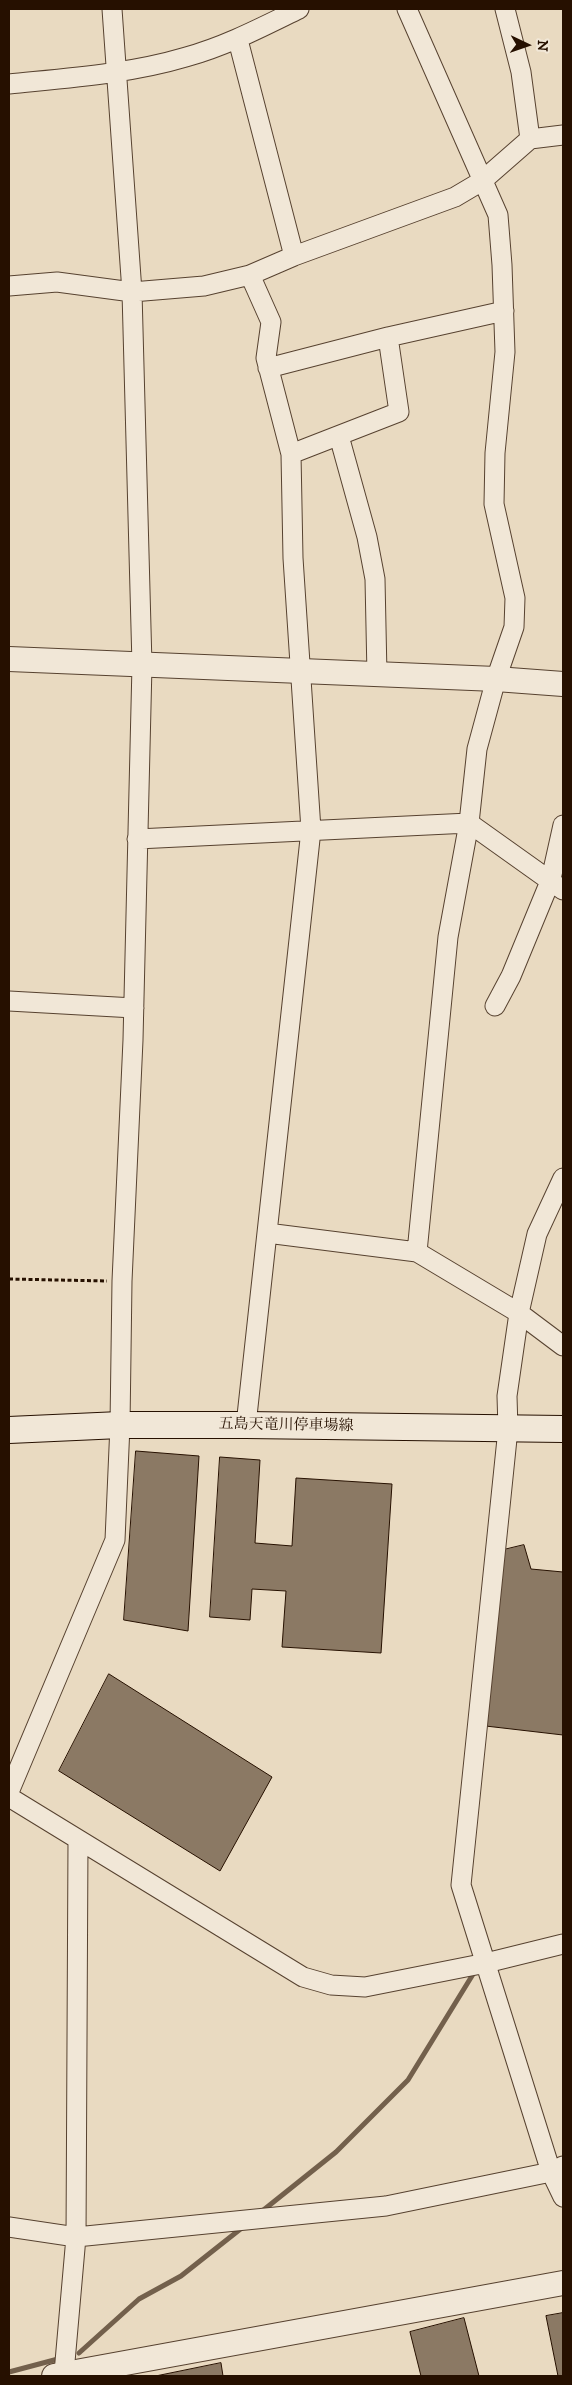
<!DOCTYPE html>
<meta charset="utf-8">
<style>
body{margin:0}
#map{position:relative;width:572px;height:2385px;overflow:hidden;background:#e9dac1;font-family:"IM FELL DW Pica",serif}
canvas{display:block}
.frame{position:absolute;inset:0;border:10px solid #261000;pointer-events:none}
.north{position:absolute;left:502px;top:20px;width:50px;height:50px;-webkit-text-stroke:4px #f1e7d7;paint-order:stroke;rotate:93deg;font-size:14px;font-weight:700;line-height:20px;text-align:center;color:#261000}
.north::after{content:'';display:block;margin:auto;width:18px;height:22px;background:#261000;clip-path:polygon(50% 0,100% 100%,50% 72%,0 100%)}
</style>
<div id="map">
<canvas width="572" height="2385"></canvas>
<div class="frame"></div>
<div class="north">N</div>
</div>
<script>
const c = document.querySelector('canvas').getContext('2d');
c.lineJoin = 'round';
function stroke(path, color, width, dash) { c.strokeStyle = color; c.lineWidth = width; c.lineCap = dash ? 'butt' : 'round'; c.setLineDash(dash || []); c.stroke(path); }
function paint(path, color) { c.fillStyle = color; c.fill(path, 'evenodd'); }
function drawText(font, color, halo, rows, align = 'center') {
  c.font = font + ' "IM FELL DW Pica","Noto Serif JP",serif'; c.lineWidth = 4.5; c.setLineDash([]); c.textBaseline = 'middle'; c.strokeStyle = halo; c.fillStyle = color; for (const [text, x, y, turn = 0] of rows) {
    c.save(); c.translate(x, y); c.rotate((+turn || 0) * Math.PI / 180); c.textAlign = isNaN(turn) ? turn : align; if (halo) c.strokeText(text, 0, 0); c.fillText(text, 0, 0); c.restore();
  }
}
const stream = new Path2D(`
 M261 2212 336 2152 408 2080 475 1971
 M79 2353 139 2299 181 2276 243 2227
 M9 2372 58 2359`);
const building = new Path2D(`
 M136 1451 199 1456 188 1631 124 1620Z
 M220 1457 260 1460 255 1543 292 1546 296 1478 392 1484 381 1653 282 1647 286 1591 252 1589 250 1620 210 1617Z
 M524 1545 531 1569 563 1572V1735L477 1725 495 1552Z
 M109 1674 272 1777 220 1871 59 1771Z
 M563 2313V2376H558L546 2316Z
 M464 2318 479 2376H421L410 2332Z
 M221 2363 223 2376H156Z`);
const path = new Path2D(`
 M9 1279 107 1281`);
const minor = new Path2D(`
 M407 9 498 215 502 265 505 352 495 453 494 504 515 598 514 627 496 679 477 749 469 823 448 937 417 1252
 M505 9 521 72 530 139
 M238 40 294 256
 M9 84C68 78 129 74 186 57 226 46 262 27 299 9
 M9 286 57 282 132 292 204 286 250 275 294 256 455 197 482 181 530 139 563 135
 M268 368 388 337 504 311
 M339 436 367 537 375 579 377 675
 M291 454 399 412 388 337
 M137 839 469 823 563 890
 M9 1001 134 1008
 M495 1006 511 976 551 879 563 825
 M563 1178 537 1234 519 1313 507 1396 508 1429 461 1885 551 2172 563 2197
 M267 1233 417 1252 519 1313 563 1346
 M246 1425 311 830 293 558 291 454 266 358 271 322 250 275
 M9 1792 115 1540 120 1425 122 1281 133 1040 142 665 132 292 112 9
 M9 1797 303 1977 331 1985 365 1987 486 1963 563 1944
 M9 2227 76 2237 386 2206 551 2172 563 2166
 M64 2373 76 2237 78 1841`);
const tertiary = new Path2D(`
 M9 659 496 679 563 684
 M54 2376 563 2283`);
const secondary = new Path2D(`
 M9 1430 120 1425H246L563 1429`);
const streetNames = [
 ["五島天竜川停車場線",286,1426,1]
];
stroke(stream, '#73604c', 5);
paint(building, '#8b7964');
stroke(building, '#261000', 1);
stroke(minor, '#574230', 21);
stroke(tertiary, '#574230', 26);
stroke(secondary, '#261000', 28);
stroke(path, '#261000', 3, [4, 2.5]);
stroke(minor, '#f1e7d7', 19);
stroke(tertiary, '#f1e7d7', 24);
stroke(secondary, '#f1e7d7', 26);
drawText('15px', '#261000', '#f1e7d7', streetNames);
</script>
